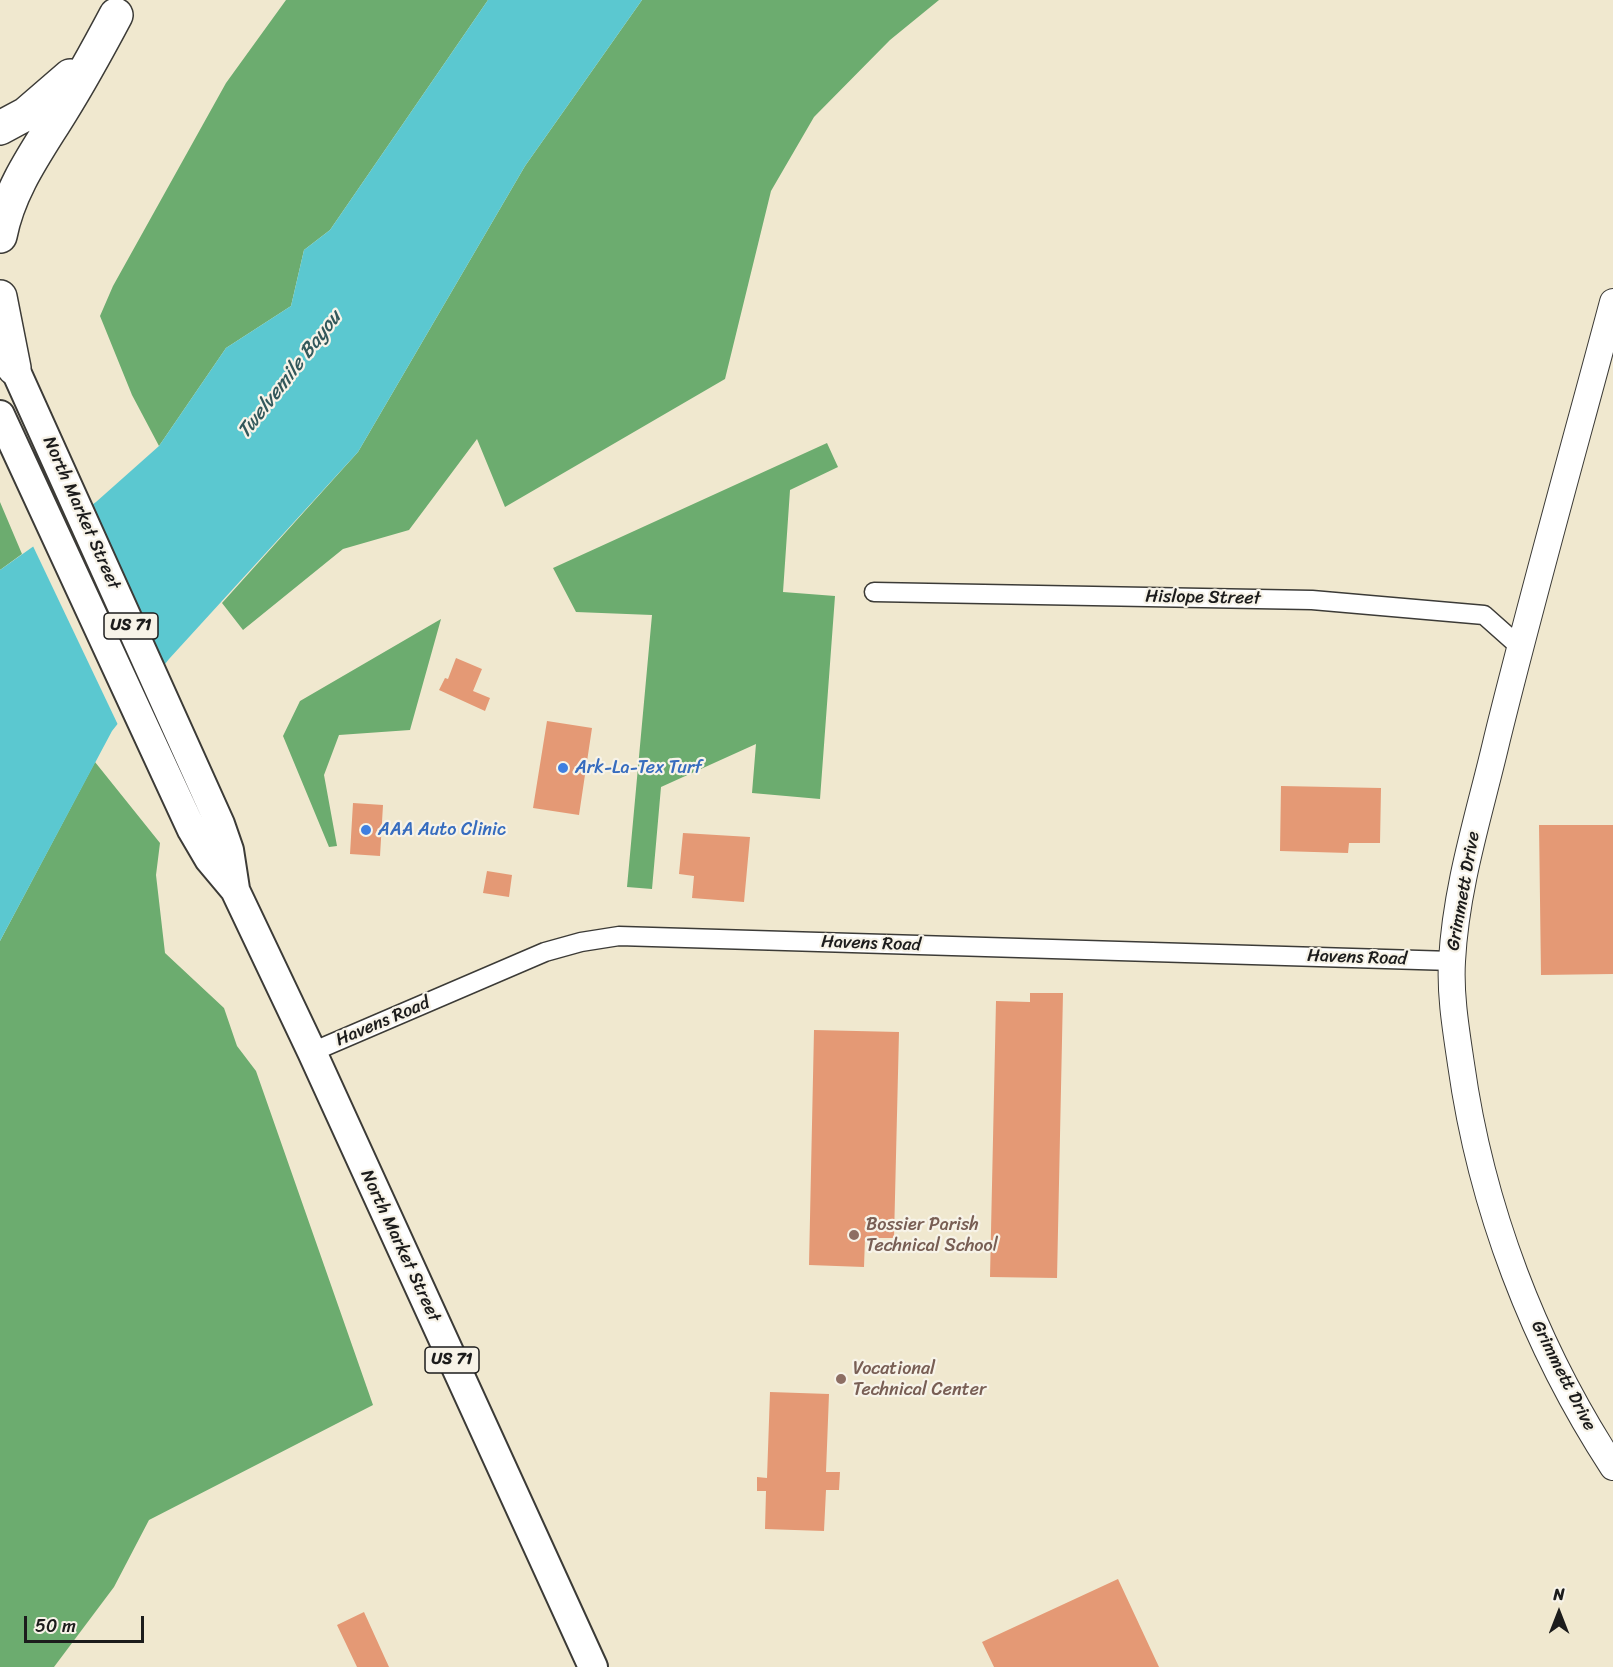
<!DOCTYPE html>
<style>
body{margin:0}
#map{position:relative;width:1613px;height:1667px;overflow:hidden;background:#f0e8cf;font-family:Sriracha,sans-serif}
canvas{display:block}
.north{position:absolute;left:1529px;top:1583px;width:60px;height:60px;-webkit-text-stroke:4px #f7f3e8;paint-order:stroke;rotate:0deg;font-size:16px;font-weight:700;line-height:24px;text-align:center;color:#1c1c1c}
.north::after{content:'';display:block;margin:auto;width:21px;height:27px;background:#1c1c1c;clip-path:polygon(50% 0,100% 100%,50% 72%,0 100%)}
.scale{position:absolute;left:24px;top:1616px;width:120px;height:27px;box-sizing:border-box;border:3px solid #1c1c1c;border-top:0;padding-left:8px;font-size:18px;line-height:21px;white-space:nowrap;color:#1c1c1c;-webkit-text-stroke:4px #f7f3e8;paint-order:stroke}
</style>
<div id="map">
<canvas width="1613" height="1667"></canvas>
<div class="north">N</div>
<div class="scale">50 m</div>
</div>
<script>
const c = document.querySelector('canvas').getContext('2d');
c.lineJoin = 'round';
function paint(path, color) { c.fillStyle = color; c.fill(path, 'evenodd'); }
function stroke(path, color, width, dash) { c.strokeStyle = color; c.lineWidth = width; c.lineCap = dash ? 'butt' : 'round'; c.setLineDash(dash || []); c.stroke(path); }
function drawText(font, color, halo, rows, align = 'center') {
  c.font = font + ' Sriracha,sans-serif'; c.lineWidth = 4.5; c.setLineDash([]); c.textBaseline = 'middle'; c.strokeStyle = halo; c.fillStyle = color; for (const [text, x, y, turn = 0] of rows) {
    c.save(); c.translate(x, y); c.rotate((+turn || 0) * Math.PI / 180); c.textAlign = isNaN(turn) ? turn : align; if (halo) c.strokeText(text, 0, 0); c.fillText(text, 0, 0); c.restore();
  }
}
const forest = new Path2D(`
 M286 0H488L330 230 304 250 291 306 226 348 159 446 132 395 100 316 113 286 226 83Z
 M642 0H939L890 40 814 117 771 191 725 379 505 507 477 439 409 530 343 549 243 630 222 603 358 452 525 166Z
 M827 443 838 467 790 490 783 592 835 596 820 799 752 793 756 744 661 787 652 889 627 887 652 615 576 612 553 568Z
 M0 502 22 554 0 570Z
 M441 619 410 730 339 735 324 775 337 846 329 847 283 736 300 701Z
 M95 762 160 843 156 875 165 953 224 1008 237 1046 256 1071 373 1405 149 1520 114 1587 54 1667H0V941Z`);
const water = new Path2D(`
 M488 0H642L525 166 358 452 169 659 112 731 0 941V570L96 502 159 446 226 348 291 306 304 250 330 230Z`);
const pier = new Path2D(`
 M91 502 166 668 119 727 32 544Z`);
const building = new Path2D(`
 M456 658 482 669 473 691 490 698 485 711 439 690 445 678 448 679Z
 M547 721 592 728 579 815 533 808Z
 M1281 786 1381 788 1380 843H1349L1348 853 1280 851Z
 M353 803 383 805 380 856 350 854Z
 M1539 825H1613V974L1541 975Z
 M683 833 750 837 744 902 692 898 694 876 679 874Z
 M487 871 512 875 509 897 483 893Z
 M1030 993H1063L1057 1278 990 1277 996 1001 1030 1002Z
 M814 1030 899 1032 894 1238H865L864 1267 809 1265Z
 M770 1392 829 1394 826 1472H840L839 1490H826L824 1531 765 1529 766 1491H757V1477L767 1478Z
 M1118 1579 1159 1667H994L982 1642Z
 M364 1612 389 1667H357L337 1625Z`);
const minor = new Path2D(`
 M874 592 1312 600 1484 615 1520 647
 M312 1052 545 952 581 942 619 936 1452 961`);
const secondary = new Path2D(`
 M1613 302C1574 448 1533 593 1497 739 1480 812 1456 885 1452 961 1450 995 1456 1030 1461 1064 1481 1207 1534 1346 1613 1467`);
const primary = new Path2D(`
 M5 347 220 824 229 850 235 889
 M0 415 192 830 209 859 235 890 312 1052 593 1667`);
const motorway = new Path2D(`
 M0 128 26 114 70 76
 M0 236C9 189 37 151 61 112 81 80 99 47 116 15
 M0 297 14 368`);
const markers = [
 [563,768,6,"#3f7fe0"],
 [366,830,6,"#3f7fe0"],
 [854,1235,6,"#8d6e63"],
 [841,1379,6,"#8d6e63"]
];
const shields = [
 [131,626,54],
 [452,1360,54]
];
const shieldNames = [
 ["US 71",131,626],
 ["US 71",452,1360]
];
const streetNames = [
 ["North Market Street",81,513,66],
 ["Hislope Street",1203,598,1],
 ["Grimmett Drive",1464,891,-80],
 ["Havens Road",871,944,2],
 ["Havens Road",1357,958,2],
 ["Havens Road",383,1022,-23],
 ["North Market Street",400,1246,65],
 ["Grimmett Drive",1563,1376,63]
];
const shopNames = [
 ["Ark-La-Tex Turf",575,768],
 ["AAA Auto Clinic",378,830]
];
const educationNames = [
 ["Bossier Parish",866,1225],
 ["Technical School",866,1246],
 ["Vocational",853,1369],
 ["Technical Center",853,1390]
];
const waterNames = [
 ["Twelvemile Bayou",290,375,-52]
];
paint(forest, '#6cac6f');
paint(water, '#5bc8d0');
paint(pier, '#f0e8cf');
paint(building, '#e49975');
stroke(minor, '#3c3b37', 21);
stroke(secondary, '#3c3b37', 28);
stroke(primary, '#3c3b37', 32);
stroke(motorway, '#3c3b37', 36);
stroke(minor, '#fff', 18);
stroke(secondary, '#fff', 26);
stroke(primary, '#fff', 28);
stroke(motorway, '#fff', 33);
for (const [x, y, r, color] of markers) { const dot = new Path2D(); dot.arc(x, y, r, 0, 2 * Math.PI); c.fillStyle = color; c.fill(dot); stroke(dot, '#f7f3e8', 2); }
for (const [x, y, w] of shields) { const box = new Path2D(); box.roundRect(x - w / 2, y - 13, w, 26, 4.5); c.fillStyle = '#f7f3e8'; c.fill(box); stroke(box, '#1c1c1c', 1.5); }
drawText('bold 16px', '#1c1c1c', null, shieldNames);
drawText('18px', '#1c1c1c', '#f7f3e8', streetNames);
drawText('18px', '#366cbe', '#f7f3e8', shopNames, 'left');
drawText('18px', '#785e54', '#f7f3e8', educationNames, 'left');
drawText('italic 20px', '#32585b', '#f7f3e8', waterNames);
</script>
